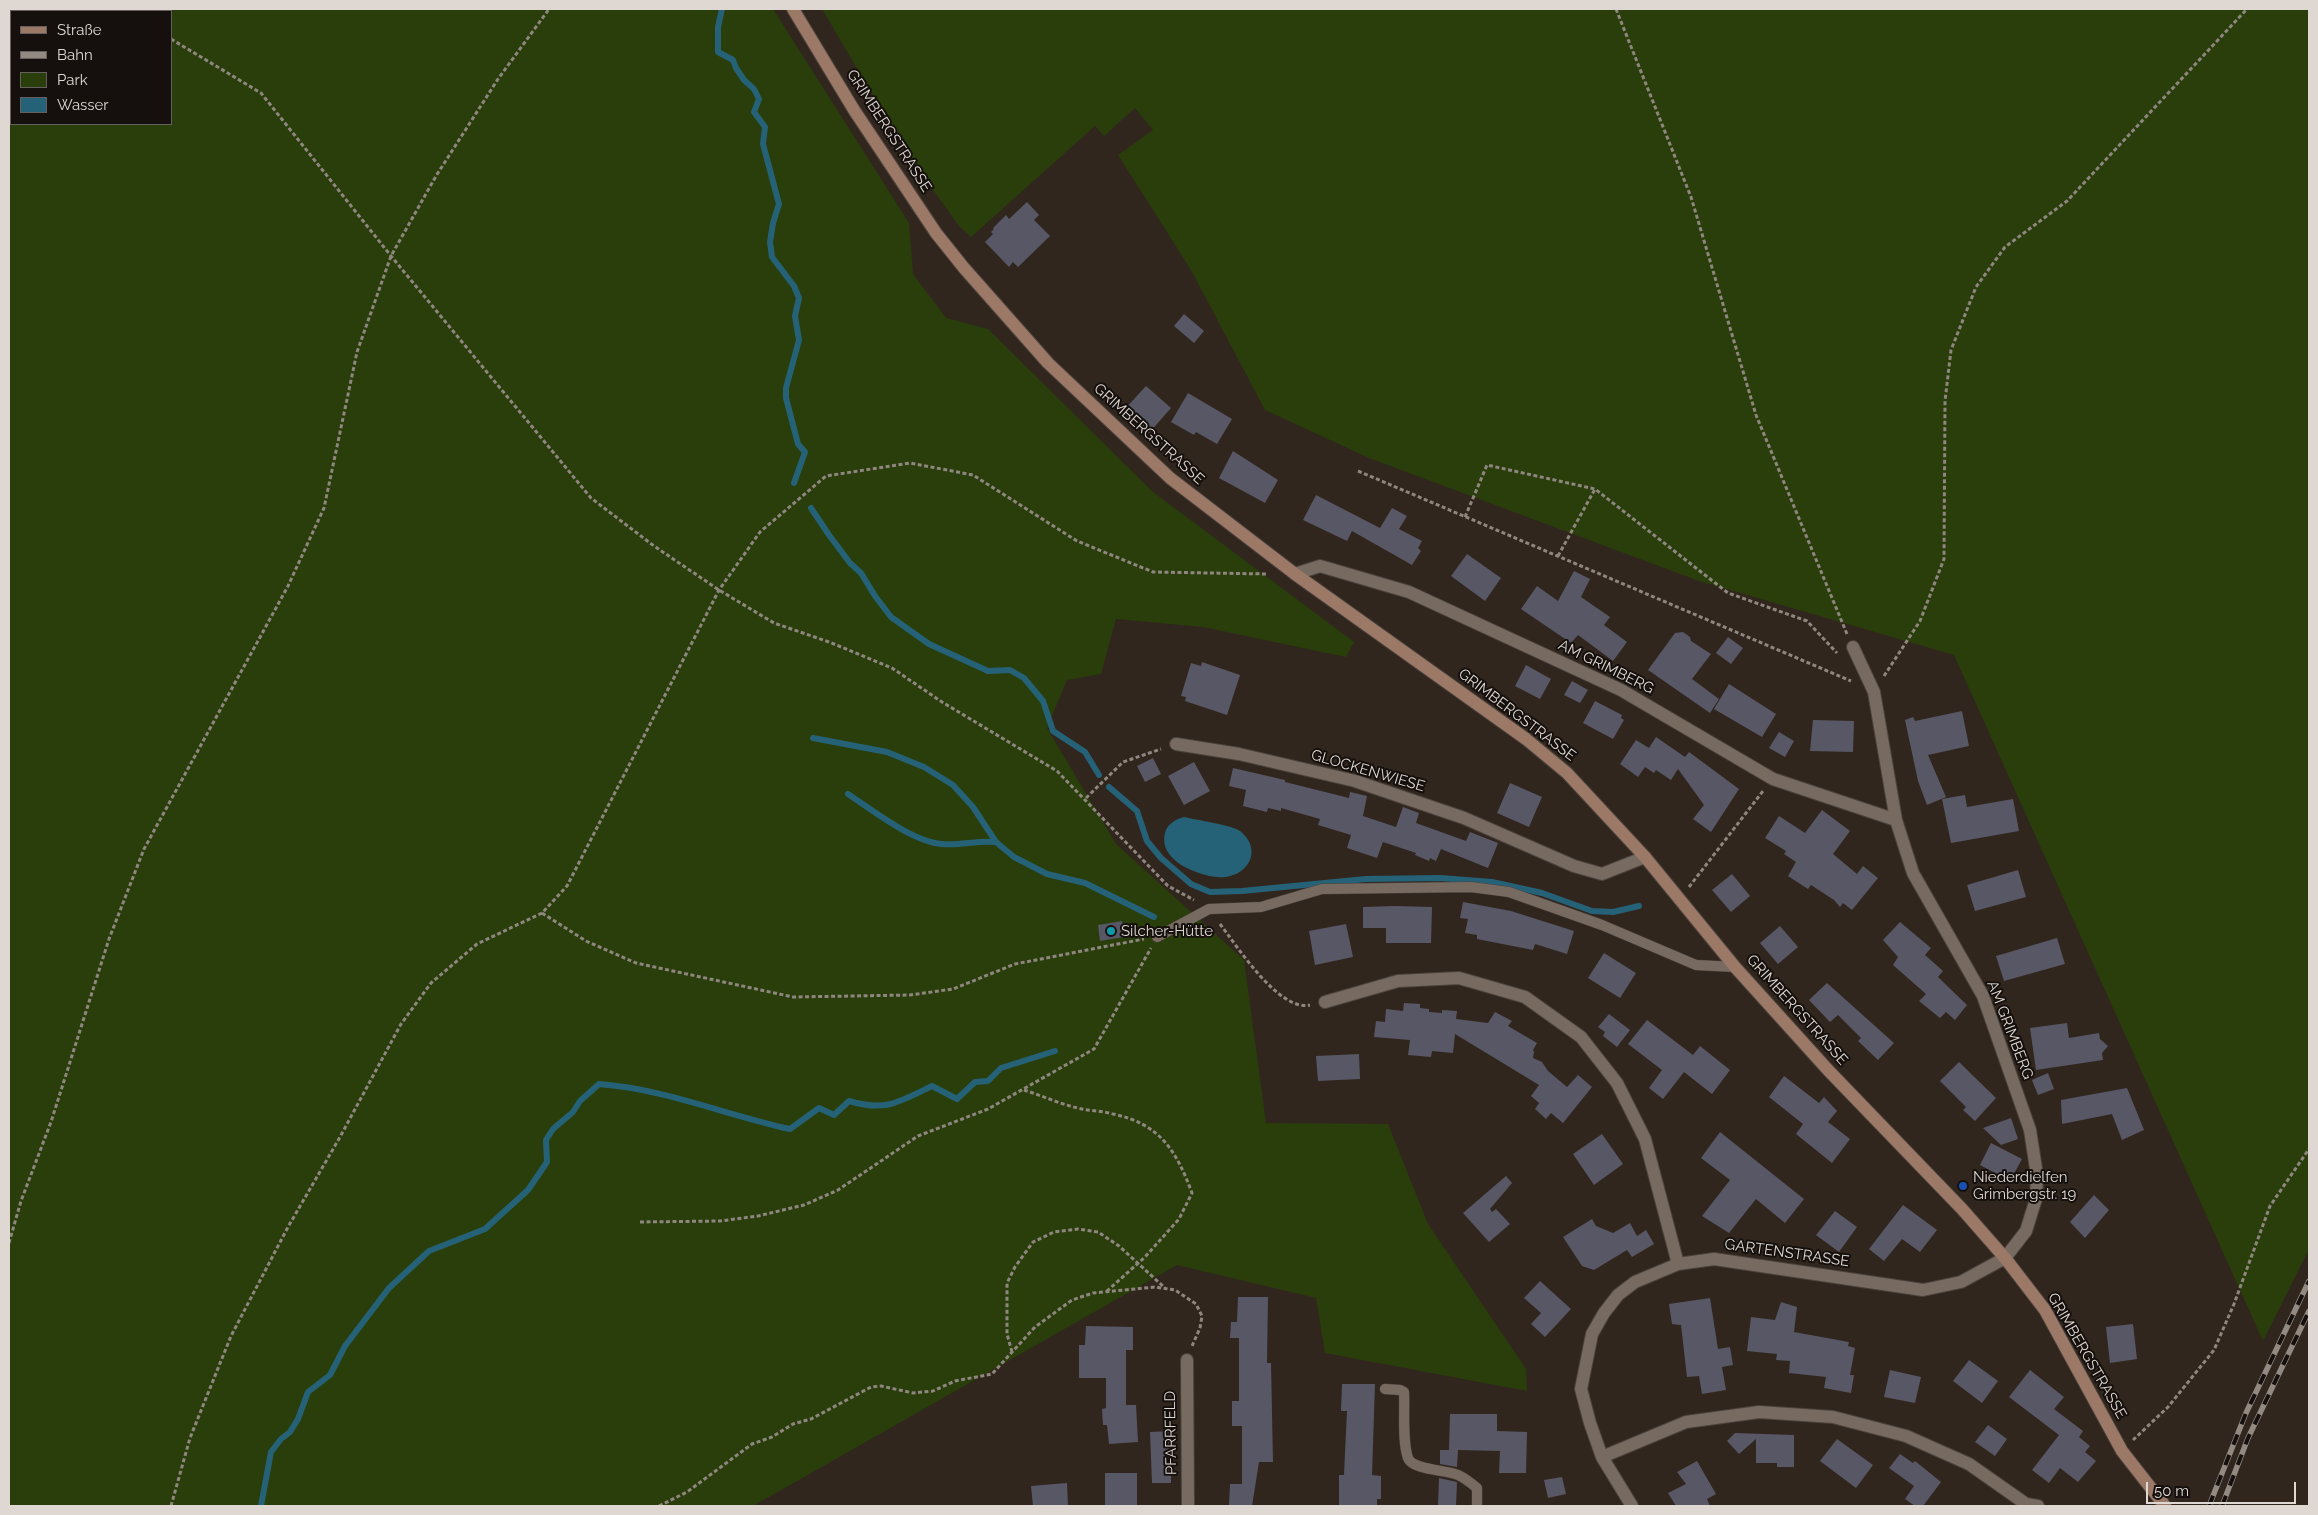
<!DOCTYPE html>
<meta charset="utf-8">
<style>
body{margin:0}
#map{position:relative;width:2318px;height:1515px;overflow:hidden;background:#31261e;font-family:Raleway,sans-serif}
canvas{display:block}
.frame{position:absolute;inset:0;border:10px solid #dfd8d2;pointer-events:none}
.legend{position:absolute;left:10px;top:10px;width:162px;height:115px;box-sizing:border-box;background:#15100d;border:1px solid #66605c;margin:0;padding:6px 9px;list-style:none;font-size:15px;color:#dfd8d2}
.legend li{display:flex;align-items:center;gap:10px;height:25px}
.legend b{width:25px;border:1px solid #66605c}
.scale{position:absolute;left:2146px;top:1482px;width:150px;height:22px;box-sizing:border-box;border:2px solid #dfd8d2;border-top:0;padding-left:6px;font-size:15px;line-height:18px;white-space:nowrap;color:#dfd8d2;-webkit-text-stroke:4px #15100d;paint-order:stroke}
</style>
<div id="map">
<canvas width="2318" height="1515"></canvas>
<div class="frame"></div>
<ul class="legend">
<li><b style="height:6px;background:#9b7966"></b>Straße</li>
<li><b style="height:6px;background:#928982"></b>Bahn</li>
<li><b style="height:14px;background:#293e0a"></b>Park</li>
<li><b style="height:14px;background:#266277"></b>Wasser</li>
</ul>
<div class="scale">50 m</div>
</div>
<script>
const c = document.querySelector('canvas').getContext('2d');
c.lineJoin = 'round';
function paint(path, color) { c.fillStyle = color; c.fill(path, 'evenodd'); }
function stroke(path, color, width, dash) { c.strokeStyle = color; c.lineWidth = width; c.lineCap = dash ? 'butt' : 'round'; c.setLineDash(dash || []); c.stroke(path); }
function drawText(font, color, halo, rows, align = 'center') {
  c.font = font + ' Raleway,sans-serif'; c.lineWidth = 4; c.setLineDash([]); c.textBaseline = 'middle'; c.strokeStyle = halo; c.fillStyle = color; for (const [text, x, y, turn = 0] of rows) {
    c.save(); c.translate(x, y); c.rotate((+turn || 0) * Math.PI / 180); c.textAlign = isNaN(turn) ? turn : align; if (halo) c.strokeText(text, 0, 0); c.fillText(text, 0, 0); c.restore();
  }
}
const green = new Path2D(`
 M9 9H773L909 223 913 274 946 318 988 329 1153 492 1354 642 1346 657 1203 627 1116 619 1101 674 1067 680 1047 728 1116 844 1244 960 1266 1123 1388 1124 1428 1224 1526 1369 1527 1391 1325 1353 1316 1298 1177 1265 753 1506H9ZM11 11H171V124H11Z
 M822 9H2309V1249L2263 1341 1954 655 1699 581 1369 458 1265 410 1191 270 1118 155 1153 130 1135 108 1104 136 1095 126 971 237 959 226 910 158Z`);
const water = new Path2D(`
 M1184 817C1196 820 1232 825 1240 831 1265 851 1246 880 1217 877 1196 875 1158 860 1165 833 1167 824 1176 819 1184 817Z`);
const stream = new Path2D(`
 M722 9 718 27V52L733 60 736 68 744 80 754 89 759 99 754 112 765 127 763 144 779 204 773 223 770 242 772 257 794 286 799 298 795 316 799 340 786 388V398L798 444 805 452 794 483
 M811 508 829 535 850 563 861 573 875 596 891 617 929 644 988 671 1010 670 1024 678 1043 701 1053 731 1085 752 1099 775
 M813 738 887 752 924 767 953 785 973 807 996 842 1014 857 1047 874 1085 883 1154 917
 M1109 787 1137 811 1147 841 1161 858 1191 884 1210 892 1242 891 1366 879 1440 878 1492 882 1542 893 1592 911 1613 912 1639 906
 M848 794C872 810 913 842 942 844 960 846 977 840 996 842
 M261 1506 271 1452 281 1439 290 1432 298 1419 308 1392 330 1375 345 1346 389 1288 429 1251 485 1229 528 1190 547 1162 546 1140 553 1129 573 1112 580 1101 599 1084C665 1089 726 1115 790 1129L819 1108 834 1115 849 1101C886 1112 899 1102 932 1086L957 1099 975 1082 988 1081 1001 1068 1055 1051`);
const building = new Path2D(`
 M1027 202 1039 215 1034 220 1050 236 1018 267 1013 262 1009 267 985 242 993 234 991 232 994 229 993 228 1006 215 1009 219Z
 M1184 314 1204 331 1194 343 1174 326Z
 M1146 386 1171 408 1149 433 1124 410Z
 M1188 393 1232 419 1217 444 1196 432 1194 435 1171 422Z
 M1233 451 1278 480 1265 503 1219 478Z
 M1316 495 1380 528 1392 508 1407 516 1399 529 1422 541 1418 548 1421 551 1412 565 1352 531 1347 541 1303 520Z
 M1467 554 1501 578 1485 601 1451 576Z
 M1574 571 1590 579 1581 597 1610 617 1604 625 1627 642 1613 661 1578 635 1571 643 1521 609 1537 586 1558 601Z
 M1683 632 1690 637 1691 641 1711 654 1692 679 1719 699 1710 713 1648 670 1675 633Z
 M1728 637 1743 648 1731 664 1716 653Z
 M1202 662 1240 675 1227 715 1185 701 1186 697 1181 696 1191 663 1201 666Z
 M1526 665 1551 679 1540 699 1515 686Z
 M1572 681 1588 690 1580 703 1564 695Z
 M1729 684 1776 714 1762 737 1714 709Z
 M1595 701 1622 715 1621 718 1624 720 1613 739 1583 723Z
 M1962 711 1969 746 1928 755 1946 797 1927 805 1918 781 1905 720 1913 717 1915 721Z
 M1813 720 1854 721 1853 752 1810 751Z
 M1779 732 1794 741 1785 757 1769 748Z
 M1656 737 1685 757 1689 752 1739 789 1711 832 1693 819 1704 805 1678 769 1671 780 1656 770 1654 773 1645 767 1638 777 1620 764 1636 740 1649 748Z
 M1153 758 1161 774 1145 782 1137 766Z
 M1194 762 1210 791 1184 805 1168 776Z
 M1233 768 1285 780V782L1349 798 1350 792 1367 796 1363 816 1396 827 1403 807 1419 813 1416 823 1466 841 1470 832 1498 843 1488 868 1441 849 1436 861 1430 858 1429 861 1415 855 1416 853 1383 842 1377 858 1347 848 1351 835 1318 825 1320 819 1281 808V811L1268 808 1267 812 1243 806 1246 790 1229 786Z
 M1510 783 1542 797 1529 827 1497 813Z
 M1965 795 1967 807 2013 799 2019 831 1951 843 1942 799Z
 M1822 810 1850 831 1833 854 1857 874 1863 866 1878 878 1852 910 1843 903 1840 907 1834 900 1811 885 1808 889 1788 876 1796 862 1784 854 1786 851 1765 838 1779 816 1805 833Z
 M2018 870 2026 897 1975 911 1967 885Z
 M1732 874 1750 896 1731 912 1712 890Z
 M1463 902 1511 911 1574 931 1567 954 1535 944 1533 950 1477 939V935L1465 933 1468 919 1460 918Z
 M1395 906 1432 907 1431 943H1386V928H1363V907Z
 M1122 921 1124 937 1100 941 1098 925Z
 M1900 922 1931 948 1925 955 1943 971 1938 977 1967 1005 1955 1020 1946 1012 1940 1018 1919 1001 1926 994 1893 965 1898 957 1883 940Z
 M1346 924 1353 957 1315 965 1309 931Z
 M1780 926 1798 947 1778 964 1760 943Z
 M2057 938 2065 964 2004 981 1996 956Z
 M1604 953 1636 973 1620 998 1588 978Z
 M1827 983 1894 1043 1878 1060 1858 1041 1861 1038 1838 1015 1830 1022 1809 1000Z
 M1404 1003 1420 1004V1008L1429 1009V1012L1442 1013V1010L1457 1011 1456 1019 1488 1023 1495 1012 1512 1021 1508 1026 1537 1043 1533 1050 1534 1052 1533 1058 1542 1062 1548 1071 1567 1087 1578 1075 1592 1087 1563 1123 1551 1113 1546 1119 1535 1109 1539 1103 1531 1096 1539 1085 1455 1034 1453 1053 1432 1051 1431 1057 1408 1055 1410 1040 1374 1037 1376 1021 1385 1022 1386 1009 1403 1011Z
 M1609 1014 1630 1030 1617 1047 1603 1036 1605 1032 1598 1027Z
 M1647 1020 1693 1055 1700 1046 1730 1070 1712 1094 1684 1072 1663 1099 1649 1088 1662 1070 1628 1044Z
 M2067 1023 2069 1038 2099 1033 2100 1039 2108 1046 2102 1053 2103 1060 2036 1070 2030 1028Z
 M1359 1054 1360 1079 1318 1081 1316 1056Z
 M1959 1062 1996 1098 1975 1121 1963 1110 1966 1107 1940 1081Z
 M2048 1073 2054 1089 2038 1095 2032 1080Z
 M1784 1076 1819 1103 1824 1097 1837 1111 1828 1122 1850 1139 1832 1163 1796 1134 1803 1124 1769 1097Z
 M2127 1088 2144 1130 2122 1140 2112 1114 2062 1124 2061 1100Z
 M2011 1118 2018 1139 2001 1145 1983 1128Z
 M1720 1132 1804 1199 1785 1223 1756 1199 1729 1233 1702 1216 1730 1180 1701 1158Z
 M1602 1134 1623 1164 1594 1185 1573 1154Z
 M1991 1143 2022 1159 2010 1181 1980 1165Z
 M1506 1176 1512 1183 1490 1209 1492 1212 1496 1209 1510 1224 1489 1242 1463 1213Z
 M2094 1195 2109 1210 2085 1238 2070 1222Z
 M1903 1205 1937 1230 1920 1252 1902 1239 1884 1261 1869 1249Z
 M1835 1211 1857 1227 1839 1252 1816 1235Z
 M1592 1219 1596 1226 1613 1233 1630 1223 1637 1236 1646 1230 1654 1244 1632 1257 1627 1250 1594 1270 1582 1266 1563 1237Z
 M1540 1281 1571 1309 1545 1337 1531 1324 1541 1313 1524 1298Z
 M1238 1297H1268L1267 1363H1271L1273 1462H1259L1252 1506H1229L1230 1484H1242V1426H1232V1401H1239V1338H1230L1231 1322H1237Z
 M1710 1298 1718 1349 1730 1347 1733 1365 1722 1367 1726 1390 1702 1394 1699 1376 1687 1377 1681 1325 1672 1324 1669 1304Z
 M1781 1302 1797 1307 1794 1332 1849 1342 1848 1346 1855 1348 1850 1375H1854L1851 1393 1824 1388 1826 1377 1789 1373 1790 1361 1776 1360 1777 1354 1747 1351 1751 1317 1775 1320Z
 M2133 1324 2137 1359 2110 1363 2106 1327Z
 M1086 1326 1133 1327V1350H1126V1405H1136L1138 1442 1109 1444 1107 1425H1103L1102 1409 1106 1408V1378H1079V1345H1085Z
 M1969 1360 1998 1381 1982 1403 1953 1381Z
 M1890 1370 1921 1377 1915 1403 1884 1397Z
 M2030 1370 2064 1397 2054 1409 2083 1431 2079 1437 2090 1446 2085 1452 2096 1461 2078 1482 2060 1468 2049 1483 2032 1470 2059 1435 2009 1397Z
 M1342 1384H1375L1372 1475 1381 1476V1499H1377V1506H1339V1475H1344L1347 1411H1341Z
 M1450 1414H1497V1431L1527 1432 1526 1473H1499L1500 1451 1458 1450 1457 1467 1440 1464V1450H1453H1449Z
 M1988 1425 2007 1439 1995 1456 1975 1442Z
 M1171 1431V1483H1152L1150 1432Z
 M1735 1433 1794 1435V1467H1777V1463H1756V1439L1739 1454 1727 1441Z
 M1837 1439 1873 1465 1856 1488 1820 1461Z
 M1900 1454 1913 1463 1915 1461 1941 1482 1923 1506H1915L1905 1499 1914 1486 1889 1468Z
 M1697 1461 1716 1494 1707 1499 1710 1506H1676L1668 1493 1686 1484 1677 1472Z
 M1105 1473H1137V1506H1105Z
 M1562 1477 1566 1494 1548 1498 1544 1480Z
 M1439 1478 1457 1482 1456 1506 1438 1505Z
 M1067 1483 1068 1506H1033L1031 1486Z`);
const path = new Path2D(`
 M89 9 97 11
 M1616 9 1691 197 1756 415 1847 634
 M171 39 261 93 391 256 591 498 654 546 719 590 774 623 829 642 892 668 942 702 1057 771 1168 886 1194 900
 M1358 471 1851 681
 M1465 517 1487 465 1595 489 1728 593 1807 621 1837 653
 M1558 556 1595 489
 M1884 676 1920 621 1944 559 1945 401 1951 350 1976 287 2005 247 2067 201 2247 9
 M1086 798 1123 762 1161 749
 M1689 887 1763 791
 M542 913 586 941 636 963 793 997 910 995 953 989 1015 964 1144 939
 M1220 924C1237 946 1279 1012 1310 1005
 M1024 1090C1043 1096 1062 1105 1082 1109 1092 1111 1103 1111 1113 1114 1160 1124 1176 1150 1192 1193L1179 1219 1145 1257 1107 1291
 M640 1222 720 1221 758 1216 804 1205 838 1190 918 1136 988 1109 1094 1049 1151 948
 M9 1243 21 1201 51 1122 109 939 144 849 288 586 324 508 357 352 391 256 436 176 498 79 549 9
 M1012 1352 1007 1334V1283L1015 1267 1033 1242 1054 1232 1078 1229 1098 1232 1119 1246 1165 1288
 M2133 1440 2168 1407 2214 1350 2234 1304 2270 1206 2309 1149
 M171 1506 190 1438 231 1336 288 1227 340 1137 401 1024 431 983 477 944 542 913 567 886 719 590 760 532 826 476 910 463 973 475 1077 541 1153 572 1267 574
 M659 1506 687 1492 752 1444 772 1437 793 1424 811 1419 871 1387 881 1386 913 1393 933 1391 955 1381 992 1374 1035 1327 1072 1300 1093 1293 1155 1287 1175 1290 1196 1304 1202 1316 1200 1328 1192 1346`);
const lane = new Path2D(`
 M1157 937 1209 909 1261 907 1322 889 1471 887 1509 892 1602 925 1696 965 1735 967
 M1385 1389 1400 1390 1404 1392C1405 1411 1402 1441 1408 1458 1412 1470 1447 1470 1458 1475 1465 1478 1471 1483 1477 1488V1506`);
const street = new Path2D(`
 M1295 574 1320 566 1409 592 1621 690 1773 779 1896 820
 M1176 744 1239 754 1355 781 1464 818 1574 866 1602 874 1645 857
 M1325 1002 1398 981 1459 978 1525 997 1581 1037 1617 1083 1645 1139 1678 1264
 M1187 1360 1188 1506
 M1602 1457 1686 1422 1759 1412 1833 1417 1906 1436 1969 1464 2026 1504 2038 1506
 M1632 1506 1602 1457 1590 1423 1581 1389 1592 1334 1604 1313 1618 1295 1635 1282 1678 1264 1714 1259 1923 1290 1961 1282 2005 1258 2026 1231 2036 1199 2037 1175 2030 1130 1983 996 1913 873 1896 820 1874 692 1853 647`);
const secondary = new Path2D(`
 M793 9 854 110 936 233 964 268 1048 363 1170 478 1295 574 1526 739 1567 773 1645 857 1735 967 1828 1070 1962 1209 2005 1258 2045 1310 2122 1451 2165 1506`);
const rail = new Path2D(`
 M2209 1506 2246 1413 2309 1281
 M2222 1506 2248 1438 2309 1311`);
const markers = [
 [1111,931,5,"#0f9aa8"],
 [1963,1186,5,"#1a4fb4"]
];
const streetNames = [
 ["GRIMBERGSTRASSE",889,131,57],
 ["GRIMBERGSTRASSE",1149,434,42],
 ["AM GRIMBERG",1606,667,26],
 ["GRIMBERGSTRASSE",1517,715,37],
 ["GLOCKENWIESE",1368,771,16],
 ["GRIMBERGSTRASSE",1797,1010,48],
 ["AM GRIMBERG",2010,1030,69],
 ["GARTENSTRASSE",1787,1253,8],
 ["GRIMBERGSTRASSE",2087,1356,60],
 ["PFARRFELD",1171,1433,-91]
];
const poiNames = [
 ["Silcher-Hütte",1121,931],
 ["Niederdielfen",1973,1177],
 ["Grimbergstr. 19",1973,1194]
];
paint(green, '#293e0a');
paint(water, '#266277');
stroke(stream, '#266277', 6);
paint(building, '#575765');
stroke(lane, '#4c433d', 11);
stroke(street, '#4c433d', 14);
stroke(secondary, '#4c433d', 14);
stroke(path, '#8f867f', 3, [4, 2.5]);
stroke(lane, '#776b61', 10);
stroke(street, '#776b61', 12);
stroke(secondary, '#9b7966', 12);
stroke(rail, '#928982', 5.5);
stroke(rail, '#15100d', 4, [11]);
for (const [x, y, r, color] of markers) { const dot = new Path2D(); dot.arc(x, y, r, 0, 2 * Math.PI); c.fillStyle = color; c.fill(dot); stroke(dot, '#15100d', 2); }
drawText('15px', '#dfd8d2', '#15100d', streetNames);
drawText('15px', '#dfd8d2', '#15100d', poiNames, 'left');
</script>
